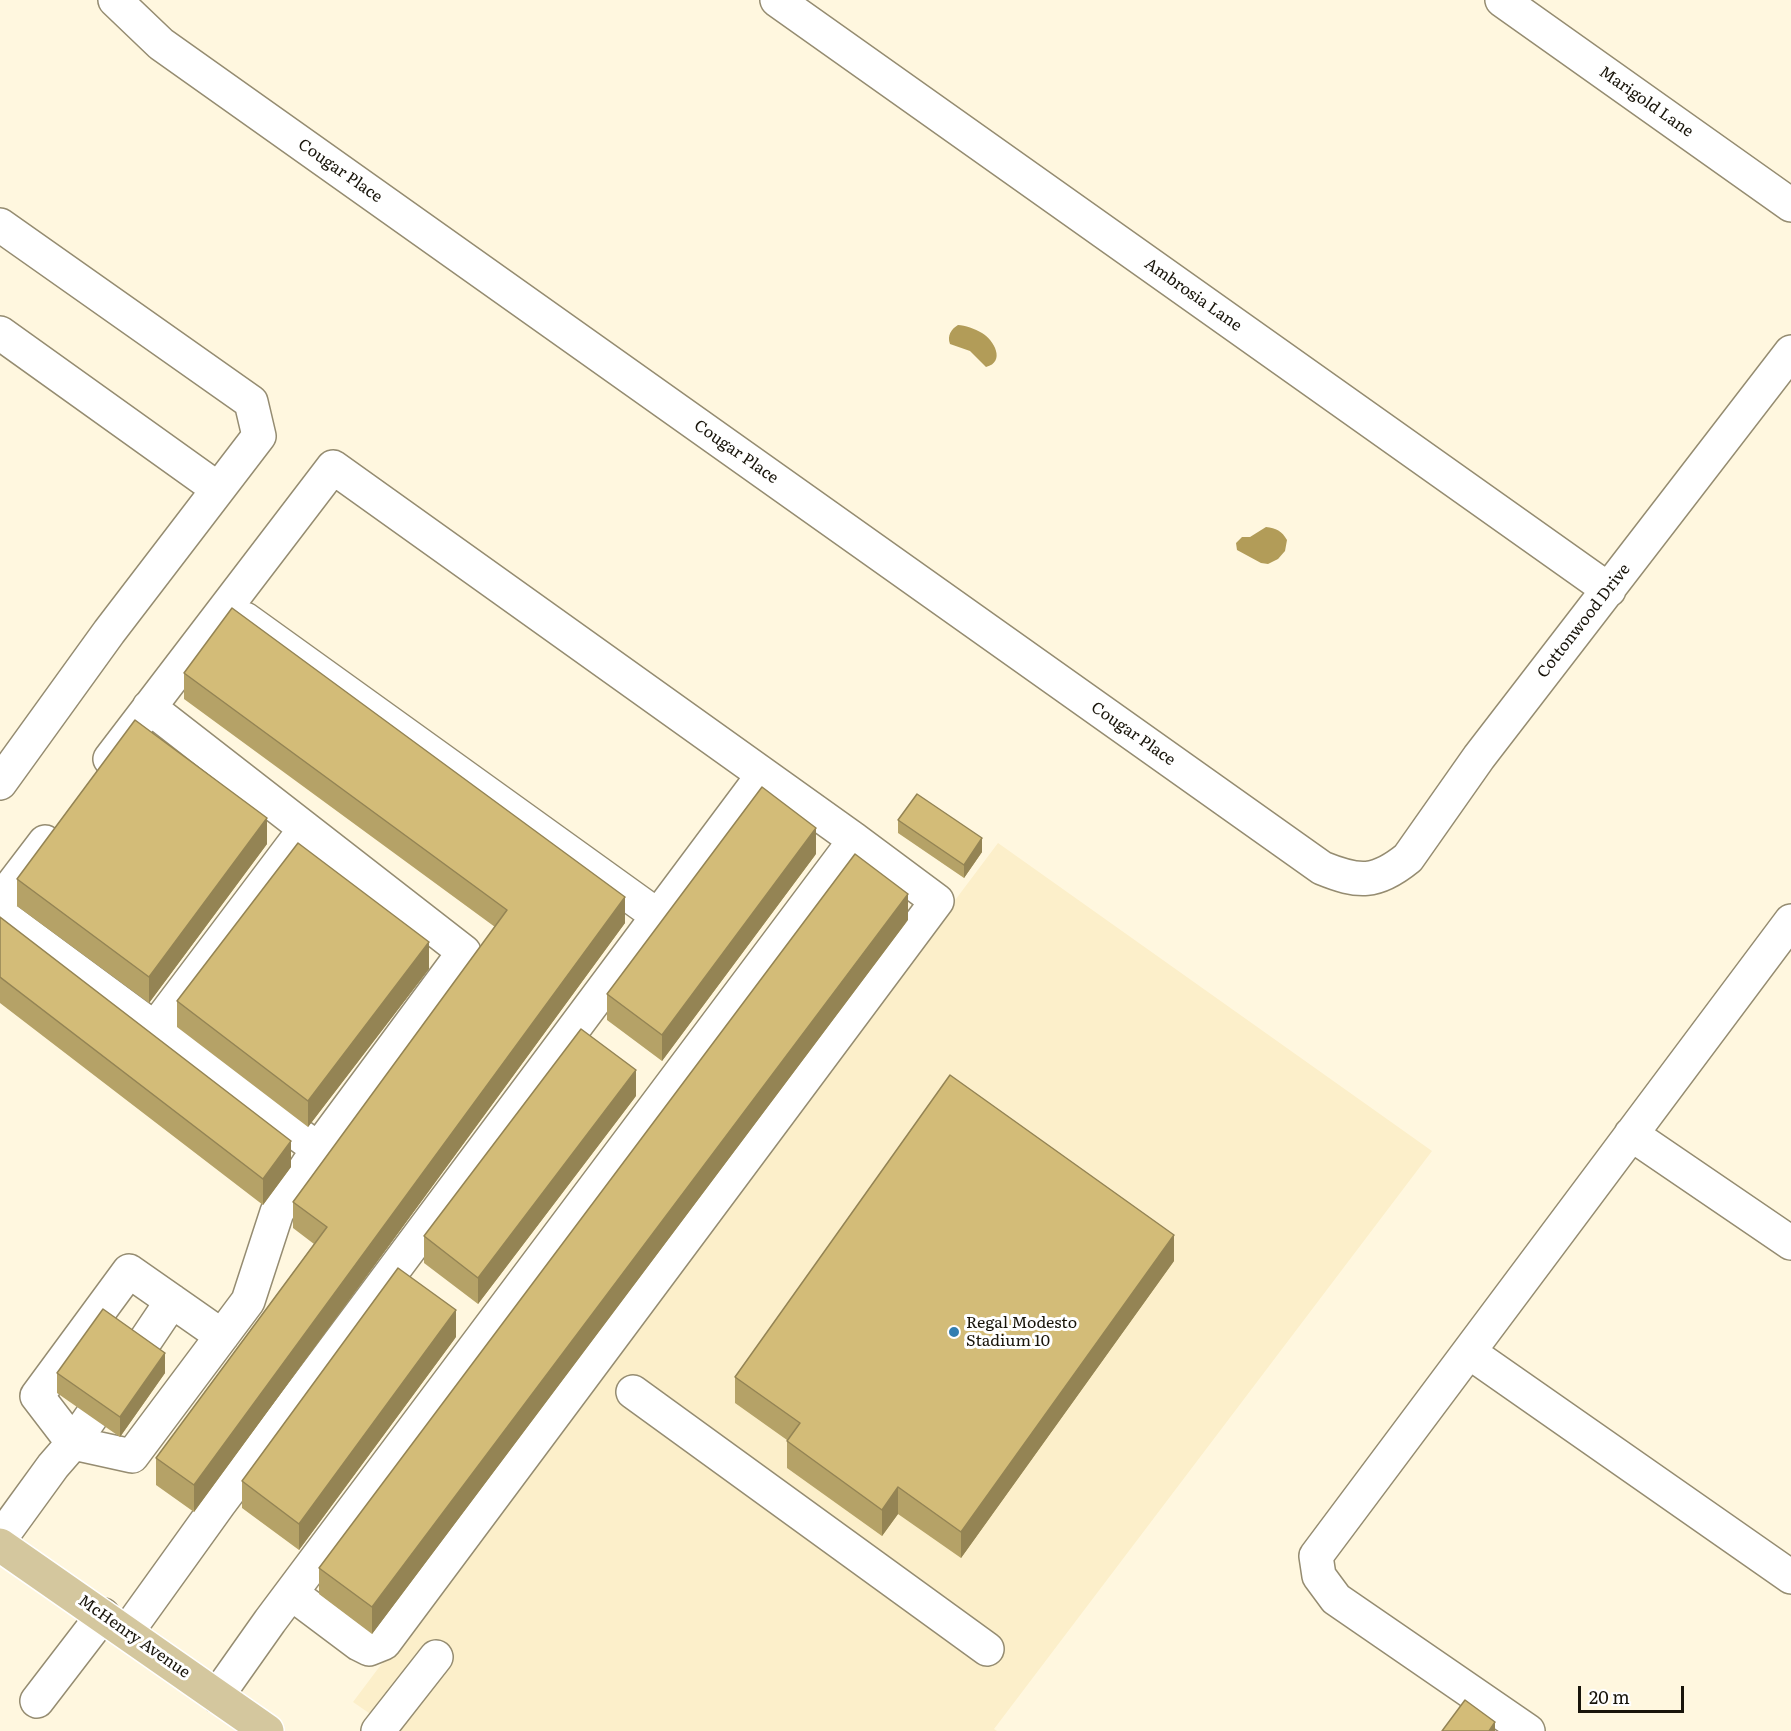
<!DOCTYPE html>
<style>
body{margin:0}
#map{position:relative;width:1791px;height:1731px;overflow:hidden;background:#fff7df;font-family:Literata,serif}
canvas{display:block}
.scale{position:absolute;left:1578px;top:1686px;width:106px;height:27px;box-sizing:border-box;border:3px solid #18140a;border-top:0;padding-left:8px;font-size:18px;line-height:21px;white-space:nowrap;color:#18140a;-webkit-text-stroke:4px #fff;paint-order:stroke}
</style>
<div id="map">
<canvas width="1791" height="1731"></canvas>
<div class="scale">20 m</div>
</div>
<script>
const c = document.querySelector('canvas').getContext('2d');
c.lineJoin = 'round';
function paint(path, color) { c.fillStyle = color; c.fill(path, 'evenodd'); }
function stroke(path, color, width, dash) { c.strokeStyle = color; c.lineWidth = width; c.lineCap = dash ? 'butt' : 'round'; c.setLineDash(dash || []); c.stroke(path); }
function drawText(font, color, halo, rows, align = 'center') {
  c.font = font + ' Literata,serif'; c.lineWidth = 6; c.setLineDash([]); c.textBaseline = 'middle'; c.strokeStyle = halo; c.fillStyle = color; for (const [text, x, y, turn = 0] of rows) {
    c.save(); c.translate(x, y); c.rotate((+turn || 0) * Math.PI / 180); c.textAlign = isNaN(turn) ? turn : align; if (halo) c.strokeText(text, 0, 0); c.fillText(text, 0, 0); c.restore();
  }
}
const built = new Path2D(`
 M998 843 1432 1151 994 1729 997 1731H395L353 1702Z`);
const water = new Path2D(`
 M958 325C965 325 975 329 982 333 994 340 1006 362 986 367L970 351 950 344C947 336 951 329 958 325Z
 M1266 527C1276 528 1282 531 1287 540L1285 551 1278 559 1268 564 1261 563 1237 550 1236 543 1242 537H1250Z`);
const minor = new Path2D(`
 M115 0 161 44 1322 868C1359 883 1376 884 1408 858L1479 757 1791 352
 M777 0 1609 590
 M1502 0 1791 205
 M0 225 251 402 259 436 109 632 0 783
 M0 333 218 489
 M245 619 658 916
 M149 707 464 952 318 1149
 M110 759 333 467 855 840
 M0 901 45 842
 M0 914 318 1149 277 1212 248 1301 132 1456 73 1443 37 1396 129 1271 222 1336
 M155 1028 305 829
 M1631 1134 1791 1243
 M1469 1352 1791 1577
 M137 1353 172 1301
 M633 1392 987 1649
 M0 1539 53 1466 73 1443 91 1417
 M127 1632 219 1504 763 775
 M217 1696 270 1621 855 840 937 901 384 1643 369 1649 359 1644 291 1593
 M37 1701 103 1615
 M378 1731 436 1657
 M1528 1731 1336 1599 1319 1576 1316 1556 1791 921`);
const major = new Path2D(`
 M0 1545 267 1731`);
const wall = new Path2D(`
 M184 673 625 923 194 1512 156 1485V1458L314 1244 293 1228V1202L495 927 184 699Z
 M898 820 982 852 964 878 898 833Z
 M267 844 149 1003 17 906V879Z
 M816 854 662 1061 607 1020V994Z
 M0 917 291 1167 263 1205 0 1003Z
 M908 920 372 1634 319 1594V1568Z
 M429 969 308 1127 177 1027V1001Z
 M636 1096 478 1304 424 1263V1236Z
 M1174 1261 961 1558 898 1514 882 1536 787 1468V1440L735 1403V1377Z
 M456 1337 299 1550 242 1508V1481Z
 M57 1373H165L120 1437 57 1393Z`);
const shadedWall = new Path2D(`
 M267 818V844L149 1003V977Z
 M816 828V854L662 1061V1035Z
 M982 838V852L964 878V865Z
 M908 894V920L372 1634V1607Z
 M625 897V923L194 1512V1485Z
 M429 942V969L308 1127V1101Z
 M636 1070V1096L478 1304V1278Z
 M291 1141V1167L263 1205V1179Z
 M1174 1235V1261L961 1558V1532Z
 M456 1310V1337L299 1550V1524Z
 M165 1353V1373L120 1437V1417Z
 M898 1487V1514L882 1536V1510Z
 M1495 1722V1731H1489Z`);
const building = new Path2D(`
 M232 608 625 897 194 1485 156 1458 327 1227 293 1202 507 910 184 673Z
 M135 720 267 818 149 977 17 879Z
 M762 787 816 828 662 1035 607 994Z
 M917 794 982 838 964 865 898 820Z
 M298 843 429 942 308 1101 177 1001Z
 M855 854 908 894 372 1607 319 1568Z
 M0 917 291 1141 263 1179 0 977Z
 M581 1029 636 1070 478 1278 424 1236Z
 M950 1075 1174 1235 961 1532 898 1487 882 1510 787 1441 800 1423 735 1377Z
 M398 1268 456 1310 299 1524 242 1481Z
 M103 1309 165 1353 120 1417 57 1373Z
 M1465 1700 1495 1722 1489 1731H1442Z`);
const markers = [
 [954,1332,6,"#327eb1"]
];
const streetNames = [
 ["Marigold Lane",1646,102,35],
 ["Cougar Place",340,171,35],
 ["Ambrosia Lane",1193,295,35],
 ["Cougar Place",736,452,35],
 ["Cottonwood Drive",1584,621,-52],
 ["Cougar Place",1133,734,35],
 ["McHenry Avenue",134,1637,35]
];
const poiNames = [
 ["Regal Modesto",966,1323],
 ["Stadium 10",966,1341]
];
paint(built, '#fcefca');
paint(water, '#b29c58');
stroke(minor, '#958c71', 36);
stroke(major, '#fff', 36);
stroke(minor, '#fff', 33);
stroke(major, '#d4c79e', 33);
paint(wall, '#b5a267');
paint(shadedWall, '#948454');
paint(building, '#d3bc78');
stroke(building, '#948454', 1.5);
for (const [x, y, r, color] of markers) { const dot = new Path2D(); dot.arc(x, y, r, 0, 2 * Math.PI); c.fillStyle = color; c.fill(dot); stroke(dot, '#fff', 2); }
drawText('16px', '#18140a', '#fff', streetNames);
drawText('16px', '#18140a', '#fff', poiNames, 'left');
</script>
